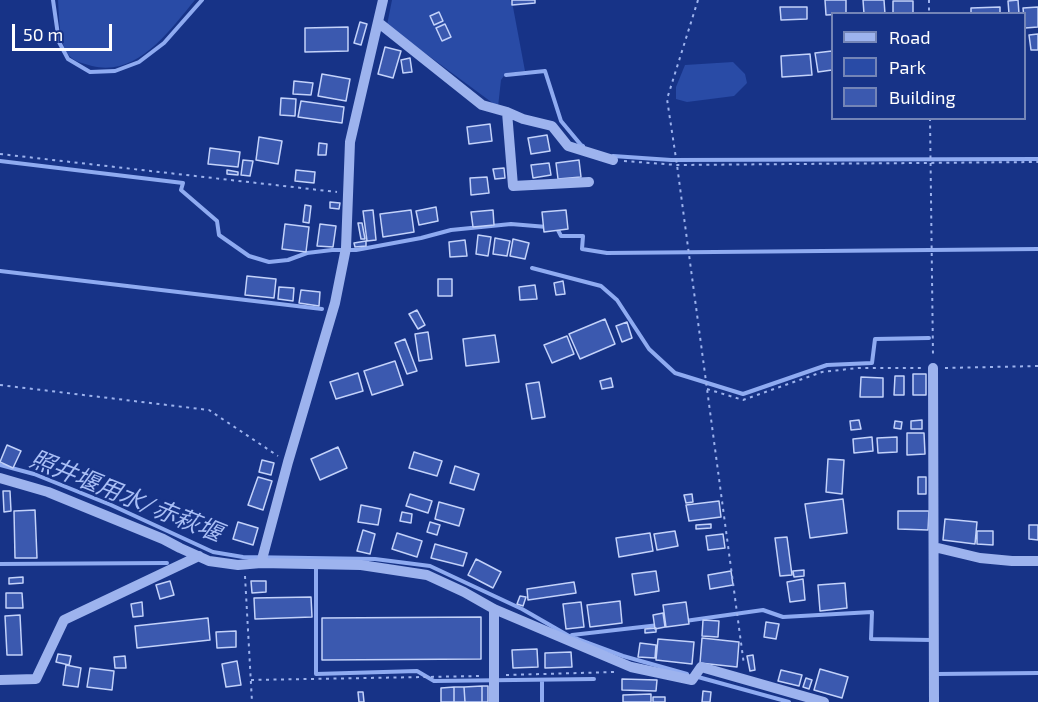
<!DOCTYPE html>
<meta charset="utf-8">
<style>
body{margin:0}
#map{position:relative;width:1038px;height:702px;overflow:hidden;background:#173387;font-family:"Exo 2",sans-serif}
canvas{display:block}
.legend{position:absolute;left:831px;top:12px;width:195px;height:108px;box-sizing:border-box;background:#173387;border:2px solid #7485b7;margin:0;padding:8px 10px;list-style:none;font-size:18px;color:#fff}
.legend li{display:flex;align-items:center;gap:12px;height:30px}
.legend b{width:30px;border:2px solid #7485b7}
.scale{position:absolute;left:12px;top:24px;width:100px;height:27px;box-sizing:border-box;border:3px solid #fff;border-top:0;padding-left:8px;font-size:18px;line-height:21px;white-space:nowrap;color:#fff;-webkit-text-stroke:4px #173387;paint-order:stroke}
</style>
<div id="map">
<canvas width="1038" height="702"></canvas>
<ul class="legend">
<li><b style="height:8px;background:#9db3ee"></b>Road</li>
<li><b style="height:16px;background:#294ba6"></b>Park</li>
<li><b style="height:16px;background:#3b59af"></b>Building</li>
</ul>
<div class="scale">50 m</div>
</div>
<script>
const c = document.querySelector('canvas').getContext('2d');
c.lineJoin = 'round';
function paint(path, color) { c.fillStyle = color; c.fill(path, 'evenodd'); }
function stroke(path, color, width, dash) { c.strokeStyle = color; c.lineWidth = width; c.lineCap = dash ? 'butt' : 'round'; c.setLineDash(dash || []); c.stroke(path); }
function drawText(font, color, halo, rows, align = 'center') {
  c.font = font + ' "Exo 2","Noto Sans JP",sans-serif'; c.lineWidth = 4.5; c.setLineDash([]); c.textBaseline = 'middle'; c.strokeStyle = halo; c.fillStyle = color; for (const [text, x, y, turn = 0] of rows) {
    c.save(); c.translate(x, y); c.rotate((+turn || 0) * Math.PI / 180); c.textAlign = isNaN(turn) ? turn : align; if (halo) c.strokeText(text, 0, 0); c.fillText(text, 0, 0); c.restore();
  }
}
const green = new Path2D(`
 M58 0H195C169 31 138 77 92 66 83 63 73 62 68 54 59 42 59 15 58 0Z
 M392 0H510L513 7 525 71 506 73 501 80 498 107 387 25Z
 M733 62 745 74 747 83 734 96 687 102 676 99V87L685 65Z`);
const stream = new Path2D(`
 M53 0 59 42 68 59 90 72 115 71 139 62 164 43 202 0
 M506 75 545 71 561 121 581 145 583 146
 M613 156 671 160 1038 159
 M0 161 183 183 181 190 217 221 219 235 249 256 269 262 288 260 307 253 332 250H356L421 238 451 230 511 224 547 227
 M557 228 561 236H583L582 249 607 253 1038 249
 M532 268 601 286 617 300 649 349 675 373 743 394 827 365 872 363 875 339 929 338
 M0 271 322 309
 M0 465 34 474 111 505 213 552 243 557 375 559 430 566 522 609 569 636 623 656 687 674
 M0 564 167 563
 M316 564V674L417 671 434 681 594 679
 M685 621 763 610 783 617 872 612 871 639 931 640
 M572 635 659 625
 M937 674 1038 673
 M698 677 789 702
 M542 680V702`);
const building = new Path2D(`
 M512 0H535V3L512 5Z
 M825 0H846V14L826 15Z
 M863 0H884L885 14H864Z
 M1018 0 1019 14H1009L1008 1Z
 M893 1H913V14H893Z
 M780 7H807V19L781 20Z
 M1000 7V14H971V8Z
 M1038 7V27L1025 28 1023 8Z
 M439 12 443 21 434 25 430 16Z
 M360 22 367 24 361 45 354 43Z
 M445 24 451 37 442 41 436 28Z
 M348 27V51L305 52V28Z
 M1038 34V50H1031L1029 35Z
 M385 47 401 51 393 78 378 74Z
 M832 51V70L818 72 815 53Z
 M810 54 812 75 782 77 781 56Z
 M410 58 412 72 403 73 401 60Z
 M322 74 350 79 346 101 318 96Z
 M294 81 313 83 311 95 293 94Z
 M281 98 296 99 295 116 280 115Z
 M301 101 344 107 342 123 298 117Z
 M490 124 492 141 469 144 467 127Z
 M547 135 550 151 531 154 528 138Z
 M259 137 282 141 278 164 256 160Z
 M319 143 327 144 326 155H318Z
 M210 148 240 152 238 167 208 164Z
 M243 160 253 161 250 176 241 175Z
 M579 160 581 177 558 179 556 163Z
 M549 163 551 175 533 178 531 165Z
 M504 168 505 178 495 179 493 169Z
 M227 170 238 172V175L227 174Z
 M296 170 315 172 314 183 295 181Z
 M487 177 489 193 471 195 470 178Z
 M330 202 340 203 339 209 330 208Z
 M305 205 311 206 309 223 303 222Z
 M436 207 438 221 419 225 416 211Z
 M373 210 376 240 367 241 363 211Z
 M411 210 414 232 383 237 380 214Z
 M493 210 494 225 473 227 471 212Z
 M566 210 568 229 544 232 542 212Z
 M358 223H362L365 239H361Z
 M285 224 309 227 306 252 282 249Z
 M320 224 336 226 333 247 317 246Z
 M478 235 491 237 488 256 476 254Z
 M495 238 510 241 507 256 493 254Z
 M513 239 529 243 525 259 510 256Z
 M465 240 467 256 450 257 449 242Z
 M366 241V246L355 247 354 243Z
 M247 276 276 279 274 298 245 295Z
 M438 279H452V296H438Z
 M563 281 565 294 556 295 554 283Z
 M535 285 537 299 520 300 519 287Z
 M279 287 294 288 293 301 278 299Z
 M301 290 320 292 319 306 299 303Z
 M417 310 425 325 418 329 409 314Z
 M605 319 615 344 580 359 569 334Z
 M627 322 632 338 622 342 616 326Z
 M428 332 432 359 419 361 415 334Z
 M495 335 499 362 466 366 463 339Z
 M567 336 574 354 552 363 544 345Z
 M405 339 417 371 407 374 395 343Z
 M395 361 403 385 372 395 364 371Z
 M358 373 363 391 336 399 330 382Z
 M913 374H926V395H913Z
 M895 376H904V395H894Z
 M861 377 883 378V397H860Z
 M611 378 613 387 602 389 600 381Z
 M539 382 545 417 532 419 526 384Z
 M859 420 861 429 851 430 850 421Z
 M922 420V429H911V421Z
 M895 421 902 422 901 429 894 428Z
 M907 433H924L925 454 907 455Z
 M872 437 873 451 854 453 853 439Z
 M897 437V452L878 453 877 438Z
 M7 445 21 451 13 468 0 462Z
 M338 447 347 468 320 480 311 459Z
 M414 452 442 461 437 476 409 468Z
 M828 459 844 460 842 494 826 492Z
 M262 460 274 463 271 475 259 472Z
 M455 466 479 474 474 490 450 483Z
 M258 477 272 481 263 510 248 505Z
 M918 477H926V494H918Z
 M3 491H10L11 511 4 512Z
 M410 494 432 501 428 513 406 506Z
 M692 494 693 502 686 503 684 495Z
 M843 499 847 533 810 538 805 504Z
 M719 501 721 517 689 521 686 505Z
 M439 502 464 509 459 526 435 519Z
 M361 505 381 509 378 525 358 522Z
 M35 510 37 558H15L14 511Z
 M898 511H929L928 530 898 529Z
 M402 512 412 514 411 523 400 521Z
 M945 519 977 522 975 544 943 540Z
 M238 522 258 528 253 545 233 539Z
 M430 522 440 525 437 535 427 532Z
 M711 524V528L696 529V525Z
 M1029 525H1038V540L1029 539Z
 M363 530 375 534 370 554 357 551Z
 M675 531 678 546 657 550 654 534Z
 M977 531H993V545L977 544Z
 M397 533 422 541 417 557 392 549Z
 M650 533 653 551 619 557 616 538Z
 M723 534 725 548 708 550 706 536Z
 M787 537 792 575 780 576 775 538Z
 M435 544 467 553 463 566 431 558Z
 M476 559 501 572 493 588 468 575Z
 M804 570V576L794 577 793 571Z
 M656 571 659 591 635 595 632 574Z
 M731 571 733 585 710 589 708 575Z
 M23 577V583L9 584V578Z
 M803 579 805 600 790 602 787 582Z
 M170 581 174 595 160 599 156 585Z
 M251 581H266V592L252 593Z
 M574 582 576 593 528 600 527 589Z
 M845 583 847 608 820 611 818 585Z
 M6 593H22L23 608H6Z
 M520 596 526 597 523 606 517 604Z
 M311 597 312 617 255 619 254 598Z
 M620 601 622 623 590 627 587 605Z
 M142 602 143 616 133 617 131 604Z
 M581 602 584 627 566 629 563 604Z
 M686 602 689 624 666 627 663 605Z
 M663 613 665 627 655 629 653 615Z
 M20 615 22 655H7L5 616Z
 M481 617V659L322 660V618Z
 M208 618 210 640 137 648 135 626Z
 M703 620 719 621 718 637 702 636Z
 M766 622 779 624 776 639 764 637Z
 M656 628V632L645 633V629Z
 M236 631V647L217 648 216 632Z
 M702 638 739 642 737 667 700 663Z
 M658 639 694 642 692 664 656 660Z
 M640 643 656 645 655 658 638 657Z
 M537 649 538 667 513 668 512 650Z
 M571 652 572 667 545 668V653Z
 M58 654 71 656 69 665 56 662Z
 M753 655 755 670 750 671 747 656Z
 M125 656 126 668H115L114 657Z
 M237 661 241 685 226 687 222 664Z
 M66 665 81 668 78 687 63 685Z
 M90 668 114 671 112 690 87 687Z
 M820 669 848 677 842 698 814 690Z
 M781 670 802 675 799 686 778 681Z
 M806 678 812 680 809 689 803 687Z
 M622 679 657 680 656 691 622 690Z
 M482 686V702H465L464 687Z
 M482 686H488V702H482Z
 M454 687V702H441V688Z
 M454 687H464L465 702H454Z
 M703 691 711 692 710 702H702Z
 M358 692H363L364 702H359Z
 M651 694V702H623V695Z
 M653 697H665V702H653Z`);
const path = new Path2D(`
 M698 0 667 99 677 165 744 665
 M929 0V14
 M930 118 933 356
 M0 154 337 192
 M624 161 677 165 1038 162
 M945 368 1038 366
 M0 385 209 410 278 456
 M707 389 743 400 822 372 858 368H921
 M245 576 252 702
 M506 675 614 672
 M251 680 482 676`);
const minor = new Path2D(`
 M379 23 482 105 507 112 523 119 552 126 568 146 613 160
 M507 112 513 186 589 182
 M933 368 934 702
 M0 478 48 492 163 539 180 548 209 561 238 565 261 563 361 565 427 575 464 592 494 609 631 667 692 680 701 667 824 702
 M934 547 980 558 1012 561H1038
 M261 563 288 462 335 303 346 248 350 142 383 0
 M0 680 36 679 64 620 199 556
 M494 702V609`);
const waterNames = [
 ["照井堰用水/赤萩堰",126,496,22]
];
paint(green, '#294ba6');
stroke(stream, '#8fabf1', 4);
paint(building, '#3b59af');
stroke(building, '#c3d2fa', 1.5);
stroke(path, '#9db3ee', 2, [3, 4.5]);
stroke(minor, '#9db3ee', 10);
drawText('italic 24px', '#a9bef5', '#173387', waterNames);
</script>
